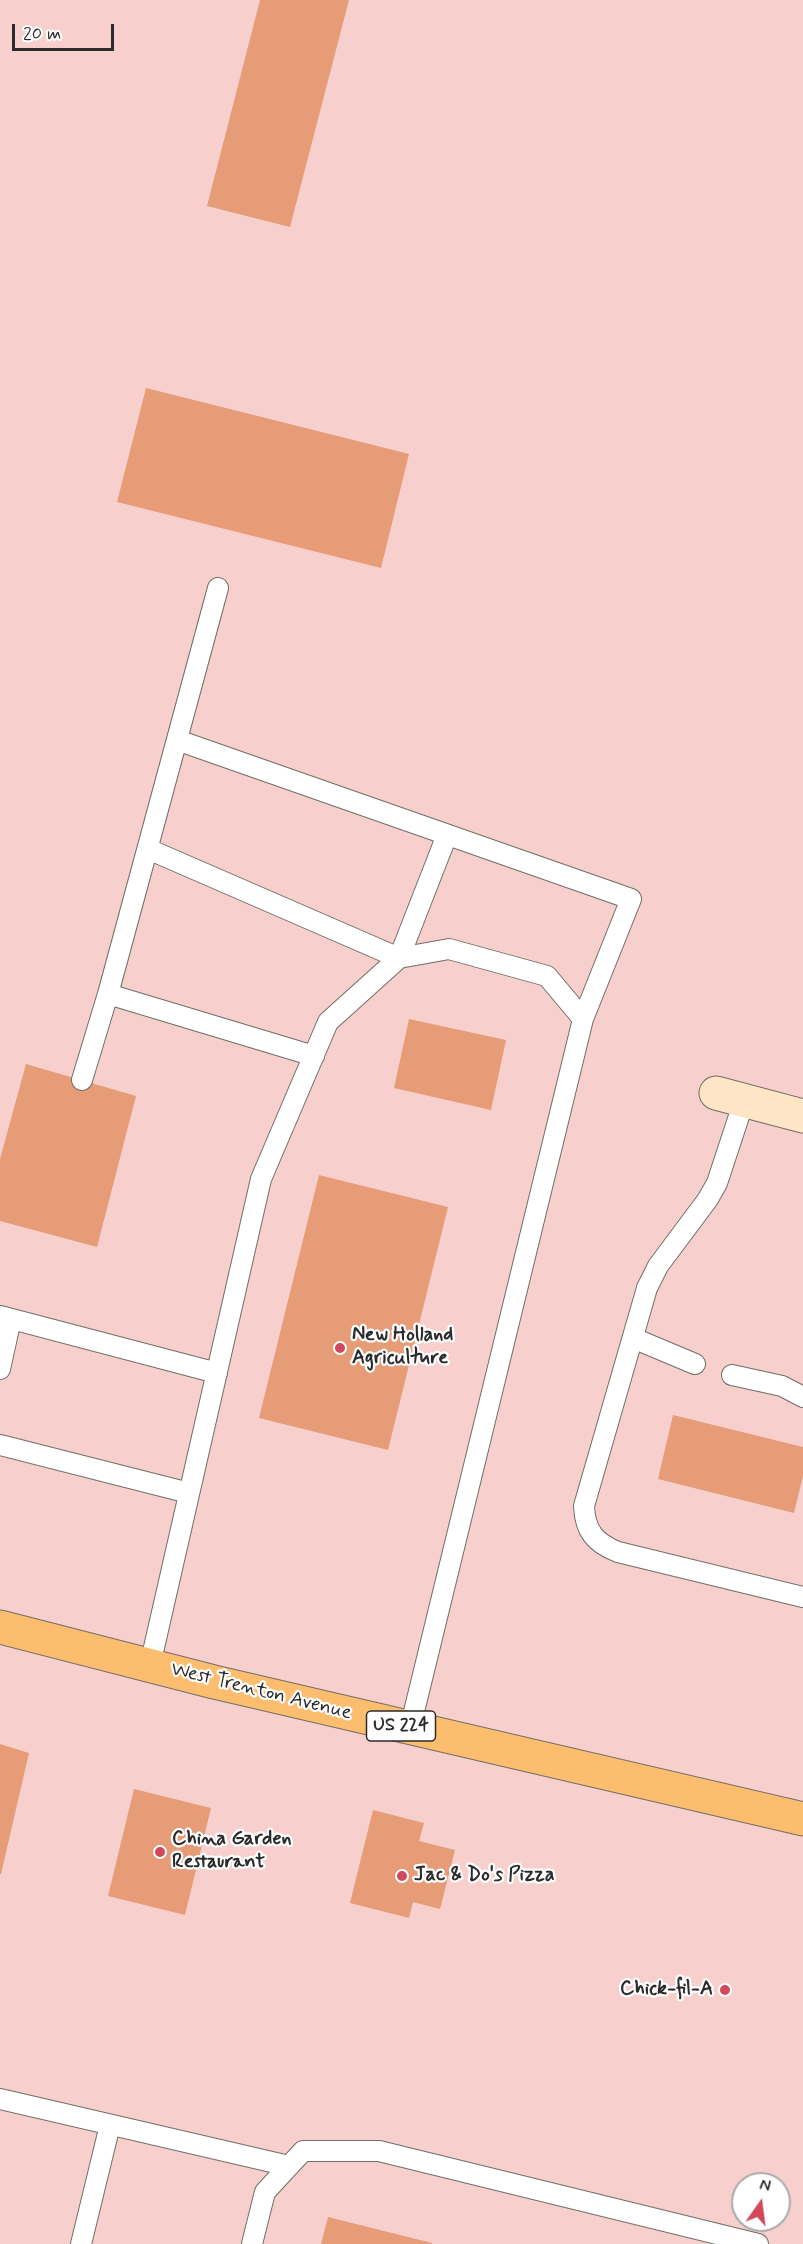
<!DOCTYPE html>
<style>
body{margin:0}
#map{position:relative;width:803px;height:2244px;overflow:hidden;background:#efead3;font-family:Mynerve,sans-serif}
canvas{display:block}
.north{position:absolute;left:731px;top:2172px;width:60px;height:60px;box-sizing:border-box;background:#fff;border:2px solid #aaa;border-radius:50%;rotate:14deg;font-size:16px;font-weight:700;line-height:24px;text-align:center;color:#2b2b2b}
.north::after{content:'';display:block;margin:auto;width:21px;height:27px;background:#d1495b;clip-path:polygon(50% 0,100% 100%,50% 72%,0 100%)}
.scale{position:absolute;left:12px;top:24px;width:102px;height:27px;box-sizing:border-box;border:3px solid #2b2b2b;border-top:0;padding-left:8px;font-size:18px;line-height:21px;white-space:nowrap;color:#2b2b2b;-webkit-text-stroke:4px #fff;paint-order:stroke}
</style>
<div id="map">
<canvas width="803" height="2244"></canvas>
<div class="north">N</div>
<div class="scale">20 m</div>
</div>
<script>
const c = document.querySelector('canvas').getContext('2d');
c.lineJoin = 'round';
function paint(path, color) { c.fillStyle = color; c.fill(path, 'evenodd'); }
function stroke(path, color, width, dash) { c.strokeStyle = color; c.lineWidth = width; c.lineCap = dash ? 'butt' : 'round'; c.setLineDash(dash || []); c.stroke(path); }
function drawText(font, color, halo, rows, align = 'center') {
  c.font = font + ' Mynerve,sans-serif'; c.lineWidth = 4.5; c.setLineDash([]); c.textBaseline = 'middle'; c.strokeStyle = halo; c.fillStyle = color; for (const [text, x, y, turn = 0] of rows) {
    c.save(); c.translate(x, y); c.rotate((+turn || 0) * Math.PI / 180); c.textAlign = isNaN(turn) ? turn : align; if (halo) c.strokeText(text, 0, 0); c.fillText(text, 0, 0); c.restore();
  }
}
const built = new Path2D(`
 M0 0H803V2244H0ZM743 2184H779V2220H743Z`);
const building = new Path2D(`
 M260 0H349L290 227 207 206Z
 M146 388 409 454 381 568 117 502Z
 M409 1019 506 1040 491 1110 394 1088Z
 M26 1064 136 1096 97 1247 0 1221V1159Z
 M319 1175 448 1207 388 1450 259 1418Z
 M673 1415 803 1447V1476L794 1513 658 1479Z
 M0 1744 29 1753 1 1874H0Z
 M134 1789 211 1808 185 1915 108 1896Z
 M373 1810 424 1823 419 1841 455 1850 440 1909 413 1902 409 1918 350 1903Z
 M328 2217 432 2243V2244H321Z`);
const lane = new Path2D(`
 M177 740 631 899 583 1019
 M148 849 399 958 447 835
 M108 994 314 1056
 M82 1080 108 994 218 588
 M744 1101 717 1183 708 1199 658 1266 647 1288 584 1506C585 1531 595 1543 618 1552L803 1597
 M0 1316 217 1373
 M633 1338 695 1364
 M0 1369 11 1319
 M732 1375 782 1386 803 1397
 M0 1445 189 1493
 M150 1665 261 1179 328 1022 399 958 449 949 547 976 583 1019 410 1728
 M0 2099 289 2166
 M81 2244 110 2125
 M252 2244 265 2192 303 2151H379L758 2244`);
const secondary = new Path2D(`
 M716 1093 803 1116`);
const primary = new Path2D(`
 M0 1627 214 1682 803 1819`);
const markers = [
 [340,1348,6,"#d1495b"],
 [160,1852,6,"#d1495b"],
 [402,1876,6,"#d1495b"],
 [725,1990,6,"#d1495b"]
];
const shields = [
 [401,1726,69]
];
const shieldNames = [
 ["US 224",401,1726]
];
const poiNames = [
 ["New Holland",352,1336],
 ["Agriculture",352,1359],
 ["China Garden",172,1840],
 ["Restaurant",172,1863],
 ["Jac & Do's Pizza",414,1876],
 ["Chick-fil-A",713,1990,"right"]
];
const streetNames = [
 ["West Trenton Avenue",261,1692,14]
];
paint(built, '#f7d0cd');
paint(building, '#e59c77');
stroke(lane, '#706e66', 22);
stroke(secondary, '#706e66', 35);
stroke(primary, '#706e66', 35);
stroke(lane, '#fff', 20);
stroke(secondary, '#fee5c5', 33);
stroke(primary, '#fcbd6f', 33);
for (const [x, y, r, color] of markers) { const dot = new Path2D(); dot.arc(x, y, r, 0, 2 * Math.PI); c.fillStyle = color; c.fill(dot); stroke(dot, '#fff', 2); }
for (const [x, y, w] of shields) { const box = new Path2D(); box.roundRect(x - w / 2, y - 15, w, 30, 4.5); c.fillStyle = '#fff'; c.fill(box); stroke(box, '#2b2b2b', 1.5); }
drawText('bold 18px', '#2b2b2b', null, shieldNames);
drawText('bold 20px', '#2b2b2b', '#fff', poiNames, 'left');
drawText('20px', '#2b2b2b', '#fff', streetNames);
</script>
